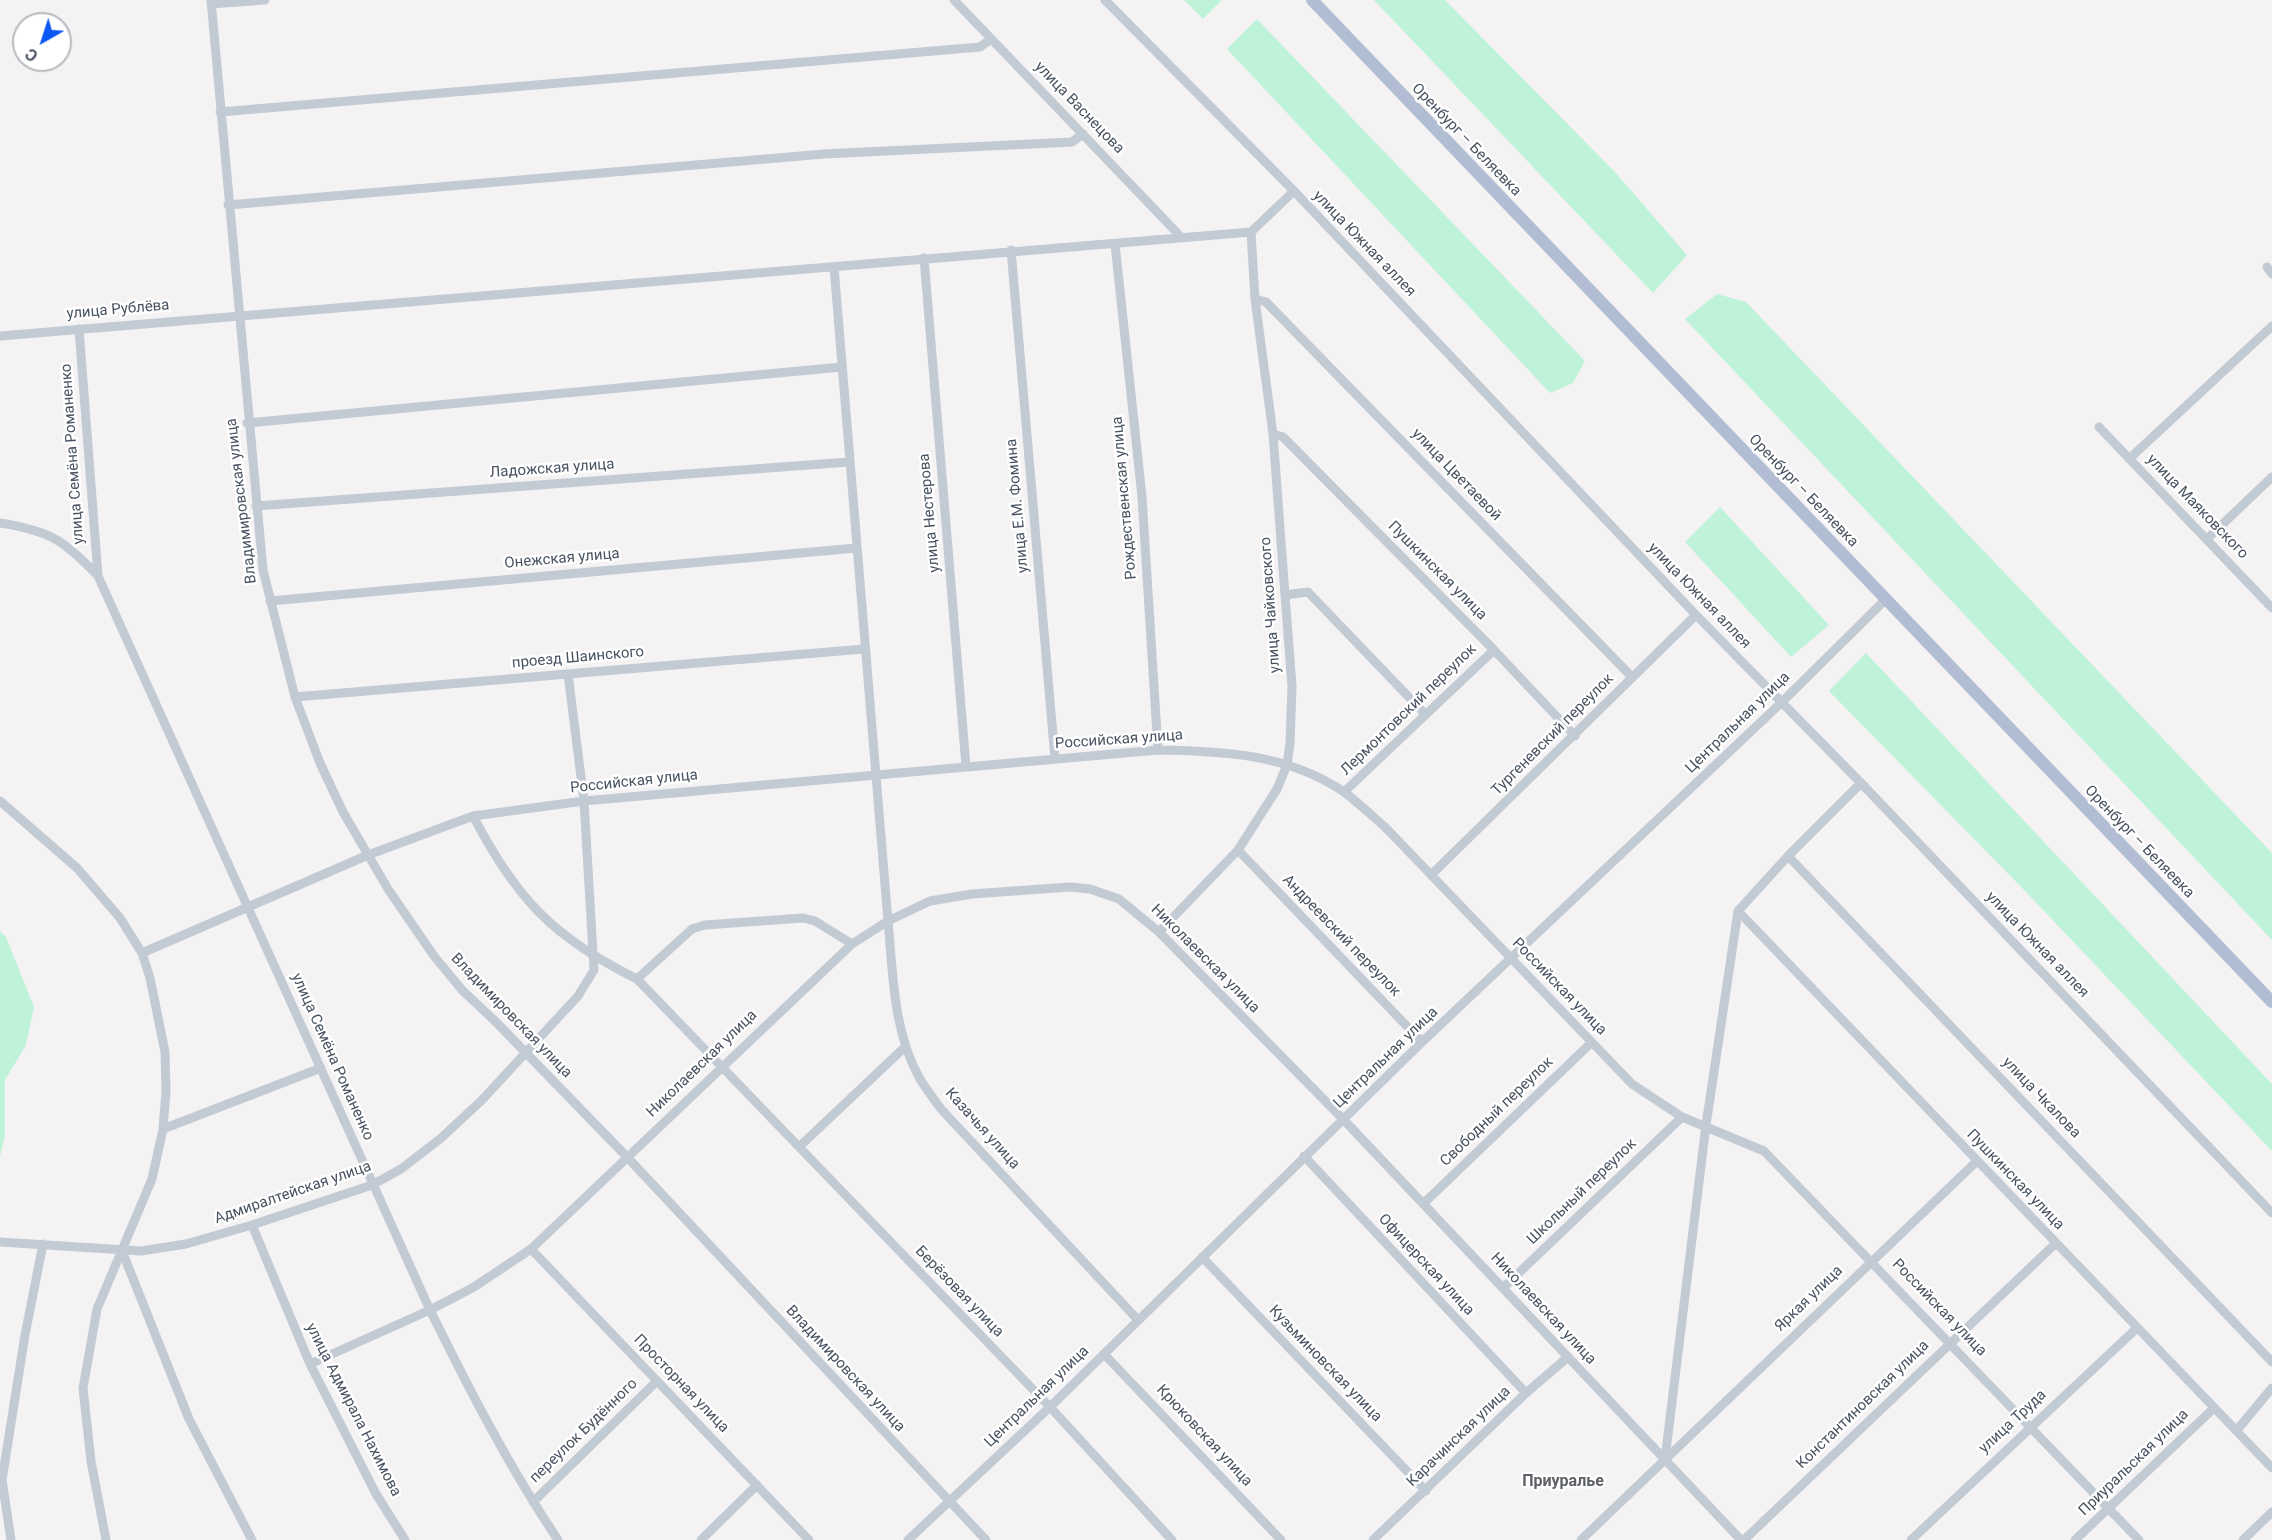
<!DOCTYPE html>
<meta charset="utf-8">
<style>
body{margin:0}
#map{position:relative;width:2272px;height:1540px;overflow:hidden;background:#f4f2f2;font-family:Roboto,sans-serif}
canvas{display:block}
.north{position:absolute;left:12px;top:12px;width:60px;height:60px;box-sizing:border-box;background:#fff;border:2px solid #b6bac0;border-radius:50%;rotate:219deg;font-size:16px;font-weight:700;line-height:24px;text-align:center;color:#485261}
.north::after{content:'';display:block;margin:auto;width:21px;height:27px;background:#0c58f4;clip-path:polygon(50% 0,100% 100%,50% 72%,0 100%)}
</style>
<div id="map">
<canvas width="2272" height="1540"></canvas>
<div class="north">С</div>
</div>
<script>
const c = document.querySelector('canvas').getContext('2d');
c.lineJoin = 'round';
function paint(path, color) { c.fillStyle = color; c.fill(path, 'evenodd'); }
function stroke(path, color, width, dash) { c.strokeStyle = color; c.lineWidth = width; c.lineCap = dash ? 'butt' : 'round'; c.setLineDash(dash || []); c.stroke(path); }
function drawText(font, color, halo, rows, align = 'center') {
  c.font = font + ' Roboto,sans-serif'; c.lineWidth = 5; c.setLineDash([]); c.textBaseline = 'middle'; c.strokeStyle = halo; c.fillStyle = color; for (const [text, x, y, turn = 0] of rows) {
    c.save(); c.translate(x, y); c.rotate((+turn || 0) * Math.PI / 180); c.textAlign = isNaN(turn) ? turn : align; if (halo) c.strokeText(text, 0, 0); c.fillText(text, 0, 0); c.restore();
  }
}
const green = new Path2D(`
 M1184 0H1222L1203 19Z
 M1374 0H1445L1614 171 1687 255 1653 293Z
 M1257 19 1585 361 1573 383 1550 393 1227 49Z
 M1717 294 1746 302 2272 853V940L1685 319Z
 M1720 507 1829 625 1791 657 1685 542Z
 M1866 653 2272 1084V1151L2026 892 1829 691Z
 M0 931 6 937 34 1007 26 1045 5 1080V1136L0 1156Z`);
const minor = new Path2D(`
 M211 0 263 570 295 697 320 763 343 812 388 889 434 956 462 990 496 1022 627 1157 986 1540
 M954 0 1182 238
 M1105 0 1294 191 1696 615 1861 783 2272 1213
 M211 4 265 0
 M220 112 980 47 991 39
 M228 205 824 154 1072 142 1083 134
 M1115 244 1142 497 1158 750
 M1011 250 1055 759
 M924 258 966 766
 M834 267 888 921C893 973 893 1032 920 1079 926 1089 934 1099 941 1109L1138 1320
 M2267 267 2272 274
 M1255 299 1266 302 1632 677
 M79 329 98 576
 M0 336 1251 232 1294 191
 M247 423 842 367
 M2099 427 2272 608
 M1273 434 1283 437 1494 650 1575 736
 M2129 459 2272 326
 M256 506 849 462
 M0 523C50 531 64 540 98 576L430 1310C469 1389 509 1467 558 1540
 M2208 538 2272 477
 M1285 595 1308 592 1426 715
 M270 601 856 548
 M295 697 864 649
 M1344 792 1494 650
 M0 801 77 868 120 918 142 953 150 978 165 1052 166 1091 163 1129 152 1179 97 1309 83 1388 91 1461 106 1540
 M473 816C518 900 552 937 637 979L1050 1407 1172 1540
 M1238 850 1422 1042
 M1788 856 2272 1362
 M1431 875 1696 615
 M1738 911 2272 1468
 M1159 932 1238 850 1277 789 1287 765 1290 743 1292 686 1285 595 1273 434 1255 299 1251 232
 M142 953 368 855 473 816 584 801 1158 750C1224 751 1288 754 1344 792 1359 803 1372 816 1386 828L1632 1084 1682 1117 1764 1151 2139 1540
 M637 979 692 929 705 925 803 918 815 921 852 944
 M163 1129 321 1068
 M800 1146 906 1046
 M1304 1156 1526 1393
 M1423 1204 1591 1043
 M252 1225 310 1364 376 1494 405 1540
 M0 1242 141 1251 186 1244 252 1225 372 1185 401 1169 440 1139 482 1100 578 996 594 970 584 801 568 674
 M531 1249 809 1540
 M122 1251 189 1419 252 1540
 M1202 1257 1426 1491
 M1503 1288 1682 1117
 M1104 1354 1281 1540
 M310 1364 430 1310 474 1287 531 1249 852 944 888 921 930 901 972 894 1070 887 1090 889 1119 899 1159 932 1343 1119 1741 1540
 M2237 1430 2272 1388
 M1665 1459 1706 1125 1738 911 1788 856 1861 783
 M533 1502 657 1381
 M11 1540 2 1480 25 1335 43 1244
 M701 1540 757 1485
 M908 1540 1050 1407 1422 1042 1781 703 1886 599
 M1373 1540 1526 1393 1568 1357
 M1581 1540 1976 1162
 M1744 1540 2056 1243
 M1911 1540 2137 1328
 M2075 1540 2214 1408
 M2243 1540 2272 1512`);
const major = new Path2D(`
 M1312 0 2272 1002`);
const streetNames = [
 ["улица Васнецова",1079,108,46],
 ["Оренбург – Беляевка",1466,140,46],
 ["улица Южная аллея",1364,244,46],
 ["улица Рублёва",118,310,-5],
 ["улица Семёна Романенко",73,454,-94],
 ["Ладожская улица",552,469,-4],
 ["улица Цветаевой",1456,475,46],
 ["Оренбург – Беляевка",1803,491,46],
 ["Рождественская улица",1125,498,-95],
 ["Владимировская улица",242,501,-97],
 ["улица Е.М. Фомина",1018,506,-95],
 ["улица Маяковского",2197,507,46],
 ["улица Нестерова",930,513,-95],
 ["Онежская улица",562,559,-5],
 ["Пушкинская улица",1437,571,45],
 ["улица Южная аллея",1699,596,46],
 ["улица Чайковского",1271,605,-94],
 ["проезд Шаинского",578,658,-5],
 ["Лермонтовский переулок",1409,710,-44],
 ["Центральная улица",1738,723,-44],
 ["Тургеневский переулок",1553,735,-45],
 ["Российская улица",1119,740,-4],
 ["Российская улица",634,782,-6],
 ["Оренбург – Беляевка",2139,842,46],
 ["Андреевский переулок",1341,936,46],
 ["улица Южная аллея",2037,945,46],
 ["Николаевская улица",1205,959,45],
 ["Российская улица",1559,987,46],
 ["Владимировская улица",511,1016,46],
 ["улица Семёна Романенко",332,1057,66],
 ["Центральная улица",1386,1058,-44],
 ["Николаевская улица",702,1064,-44],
 ["улица Чкалова",2041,1098,46],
 ["Свободный переулок",1497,1112,-44],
 ["Казачья улица",982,1129,48],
 ["Пушкинская улица",2015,1180,46],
 ["Школьный переулок",1582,1192,-44],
 ["Адмиралтейская улица",293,1193,-19],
 ["Офицерская улица",1426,1265,47],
 ["Берёзовая улица",959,1292,46],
 ["Яркая улица",1809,1299,-44],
 ["Российская улица",1939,1308,46],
 ["Николаевская улица",1543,1309,47],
 ["Кузьминовская улица",1325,1364,46],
 ["Владимировская улица",845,1369,47],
 ["Просторная улица",681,1384,46],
 ["Центральная улица",1037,1397,-44],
 ["Константиновская улица",1863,1405,-44],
 ["улица Адмирала Нахимова",353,1410,63],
 ["улица Труда",2013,1422,-43],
 ["переулок Будённого",584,1431,-44],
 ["Крюковская улица",1204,1436,47],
 ["Карачинская улица",1459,1437,-44],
 ["Приуральская улица",2134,1463,-44]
];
const neighbourhoodNames = [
 ["Приуралье",1563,1482]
];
paint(green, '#bef3d9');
stroke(minor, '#c2cad4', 9);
stroke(major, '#b0bdd2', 12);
drawText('15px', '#485261', '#fff', streetNames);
drawText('bold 16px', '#5d6167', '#fff', neighbourhoodNames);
</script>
